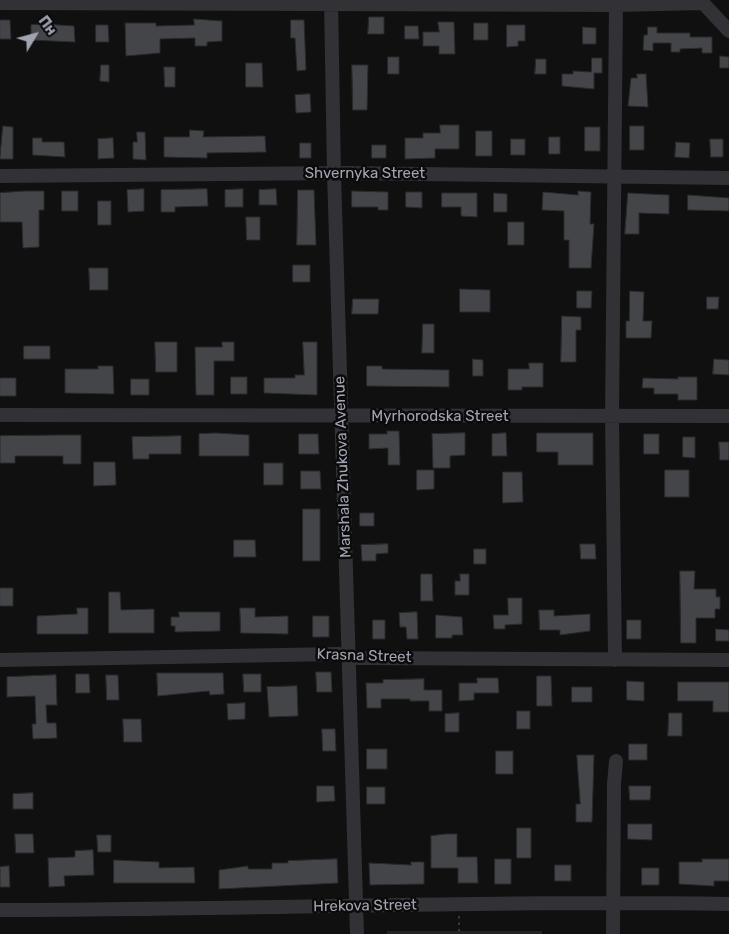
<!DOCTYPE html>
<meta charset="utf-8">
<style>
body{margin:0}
#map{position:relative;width:729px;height:934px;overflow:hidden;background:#101011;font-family:Rubik,sans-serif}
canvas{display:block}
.north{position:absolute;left:10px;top:10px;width:50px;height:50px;-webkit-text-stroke:4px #0b0b0c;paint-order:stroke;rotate:53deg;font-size:14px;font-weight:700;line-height:20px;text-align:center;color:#a2a5b1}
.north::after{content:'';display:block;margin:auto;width:18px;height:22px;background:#a2a5b1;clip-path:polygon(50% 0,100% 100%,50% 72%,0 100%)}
</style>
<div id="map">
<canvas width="729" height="934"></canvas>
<div class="north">Пн</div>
</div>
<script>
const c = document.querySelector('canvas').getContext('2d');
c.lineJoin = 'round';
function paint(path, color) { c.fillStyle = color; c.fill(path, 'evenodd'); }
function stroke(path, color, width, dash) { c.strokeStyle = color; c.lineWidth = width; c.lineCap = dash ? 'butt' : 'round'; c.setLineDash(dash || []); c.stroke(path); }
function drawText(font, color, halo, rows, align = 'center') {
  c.font = font + ' Rubik,sans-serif'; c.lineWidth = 5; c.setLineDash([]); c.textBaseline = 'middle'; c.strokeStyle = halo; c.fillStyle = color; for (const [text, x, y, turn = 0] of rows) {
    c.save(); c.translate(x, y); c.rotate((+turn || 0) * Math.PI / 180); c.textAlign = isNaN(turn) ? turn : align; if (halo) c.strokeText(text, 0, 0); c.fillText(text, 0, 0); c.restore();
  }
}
const green = new Path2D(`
 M387 931H542V934H387Z`);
const building = new Path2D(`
 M369 17H384V34H368Z
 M194 19 222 21V41L207 42V46H195V38L160 39V53L126 56 125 23H156V26L194 25Z
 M0 20H10L11 39H0Z
 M291 20H304L306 70 297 71 295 38H291Z
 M438 22H454L455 54H439V46H423V32H439Z
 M474 23H488V40H474Z
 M44 24 74 26 75 42 31 40V25Z
 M96 25H108L109 42H96Z
 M507 25H525V41H518V46L507 47Z
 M405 26H418L419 39H405Z
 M583 27 596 28V44H583Z
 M648 27H657V33H690V37H712V53H702V48L680 49V52H671V43H653V51L643 50 644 35H647Z
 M720 56 729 57V68H720Z
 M388 57H399V74H388Z
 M592 58H602V73H594V89L562 86V74H573V71L591 72Z
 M536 59H546V74H535Z
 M246 63H262L263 87H246Z
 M101 65H109V82L100 81Z
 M352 65H368L367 110H353Z
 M164 67H175V87H165Z
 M637 74H646L648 107 628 106 631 78H637Z
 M310 94 311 112 296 113 295 95Z
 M440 125H459V149H435V158L405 159V138H423V133H440Z
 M3 126 13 127V159H0Z
 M630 126H644V150H630Z
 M585 127H600V151H585Z
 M190 130 204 131 203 137 265 136 266 152 207 153V158L164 157V137H189Z
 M476 131H492V156H476Z
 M137 132H145L146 160 133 159V142H137Z
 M549 137H560V154H549Z
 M33 138H42V142H64L65 157 33 155Z
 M113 138 114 158 98 159V139Z
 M511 139H525V155H511Z
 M710 139H723V157H711Z
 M676 142 690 143 689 158 675 157Z
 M300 143H311V158H300Z
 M372 145H386V158H372Z
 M144 189V211L128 212 127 190Z
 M207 189 208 206 175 207V212H161V190Z
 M243 189V207H225V190Z
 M276 189 277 205H259V190Z
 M298 190H314L316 245H297Z
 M25 191H44V210H39V247L23 248 22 222H0V193Z
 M62 191H78V211H62Z
 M352 191 388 192V210H378V207H352Z
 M578 191 591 192 590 224H594L591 268H569V240H564V211L542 210 543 192 578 195Z
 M406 192H422V208L406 207Z
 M442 193H477V217L461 216V207H442Z
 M494 193 507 194V212H494Z
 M628 193 669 195V214L639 213V234H625Z
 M688 195 729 198V211L688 210Z
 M98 201H111V225H98Z
 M246 217H260V240H247Z
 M508 222H524V245H508Z
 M293 265H310V282H293Z
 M89 268H108V290H90Z
 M460 289 490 290V312H460Z
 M577 291H592L591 308H577Z
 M630 291 644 292 643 321H652L651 338H626V321H629Z
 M707 297H719L718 309H707Z
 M353 299H379L378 314H352Z
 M562 316 581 317V330H576V362H561Z
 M423 324H434V353H422Z
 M155 342H177V372H156Z
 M222 342H234V361H214V395H196L195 347H222Z
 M303 342H317V395L264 393V378H295V375H304Z
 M24 346H50V359H24Z
 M473 359 483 360V376H473Z
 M714 359 729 360V375L713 374Z
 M529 363H543V387H522V390H508V369H529Z
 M98 366H113L114 394 65 393V369H98Z
 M367 366H382V369L449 370V387L367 386Z
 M231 377H247V394H231Z
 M678 377H697V400H678V394H654V388H642L643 378 678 379Z
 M0 378H16V396H0Z
 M131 379H149V395H131Z
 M387 431H399L400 465H388V448L369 449V434H387Z
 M216 433 249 435V456H199V434Z
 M465 433V455L450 456V468H433L432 434Z
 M506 433 507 456H492V434Z
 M537 433H593V465H558V452H537Z
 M299 434H318L319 454H299Z
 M644 434H659V454H644Z
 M62 435H81V464H63V456H15V463H0V436Z
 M181 436V454H149V459H133L132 437Z
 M683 437H695V458L683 457Z
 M719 442H729V460H720Z
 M94 462H115L116 485 94 486Z
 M264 463H283V485H264Z
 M417 470H434V489L417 490Z
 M665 470H689V497H665Z
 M301 471H320L321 489H301Z
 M503 472H522L523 502 503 503Z
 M303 509H320V561H303Z
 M360 513H374V526H360Z
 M234 540H255L256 557H234Z
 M388 544V553L376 554V561H362L361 545Z
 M580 544H595L596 559H581Z
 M474 549H486V564H474Z
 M680 571H695L694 589H716V597H720V609H715V618H696V643H681Z
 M421 574H432L433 601H421Z
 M460 574H469V595H455V581H460Z
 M0 588H13V606H0Z
 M109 592H120L121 610 154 609V633H109Z
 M508 598H522V624L505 625V629H494L493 615H508Z
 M77 608H88V634H37V616L77 614Z
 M240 608H255V617L288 616V634L241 633Z
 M539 610H554V616L590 614V631L560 635V630H540Z
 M179 612H220V631L175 632V626H171V617H179Z
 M417 612 418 639H407L406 627H400L399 613Z
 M436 615 462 617 463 635H452V638H436Z
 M313 616H329V637H313Z
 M373 620H385V639H373Z
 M627 620H641V639H627Z
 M716 629 729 630V641H716Z
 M316 672H331L332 692H317Z
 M157 673H223L224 694 210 695 209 691 158 696Z
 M76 674H89L90 693H76Z
 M243 674H261V692H244Z
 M56 675 57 705H46L47 723H56L57 738 33 739 32 724H36L35 696 7 697V677Z
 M106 675H118L119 700H107Z
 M537 676H551L552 706H537Z
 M477 678H498L499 693H474V700L459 701V683H477Z
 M424 679V690H442V711H429V701H410V699H381V708H367L366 683H383V680Z
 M627 681 644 682V701L627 700Z
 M678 682H729V712H713V701H678Z
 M297 686 298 716 269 717 267 687Z
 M572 687H592V702H572Z
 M245 703V719L228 720 227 704Z
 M517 711H530V729H517Z
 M459 713V732H445V714Z
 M669 713H682V736H668Z
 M123 719H141L142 742H124Z
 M322 729H335L336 751H323Z
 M629 744H647V760H629Z
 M367 749H387V769H367Z
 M496 751H513V774H496Z
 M577 755H594L592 822H576V804H580Z
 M317 786H334L335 801 317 802Z
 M629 786H651L650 800H630Z
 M367 787H385V804H367Z
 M33 793V809H13V794Z
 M628 824H652V840L628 839Z
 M517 828H531V858H517Z
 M15 834H33L34 853H16Z
 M446 834H457V857H477L478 883H458V868H431V836Z
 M97 835H111V852H98Z
 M93 850 94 875 64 876 65 886 49 887 48 858 75 857V851Z
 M337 859 338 883 219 889V870L248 866V869H272V863H288V861Z
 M495 859H511V884H495Z
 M702 859H729V881H714V886L679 884V862H702Z
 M114 860 159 862V868L194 867 195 883H114Z
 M411 862H424V884L370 885 369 863 411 865Z
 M555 865H571V881H555Z
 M9 866 10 887H0V867Z
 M642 868H659V885H642Z`);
const path = new Path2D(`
 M459 916V934`);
const minor = new Path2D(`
 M331 0 334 173 357 934
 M0 3 616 5 703 3
 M703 3 729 31
 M0 176 343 173 729 178
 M0 415 729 416
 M0 660 339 654 358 658 729 660
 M615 660 612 417 616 5
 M0 910C243 910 486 900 729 904
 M613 934 614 784 616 761`);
const streetNames = [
 ["Shvernyka Street",365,174],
 ["Myrhorodska Street",440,417],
 ["Marshala Zhukova Avenue",343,467,-92],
 ["Krasna Street",364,656,2],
 ["Hrekova Street",365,906,-1]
];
paint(green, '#1f2520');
paint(building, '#444549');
stroke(building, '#2a2a2d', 1);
stroke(path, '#393a3e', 2, [2.5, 4]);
stroke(minor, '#313136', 14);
drawText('15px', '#a2a5b1', '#0b0b0c', streetNames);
</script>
